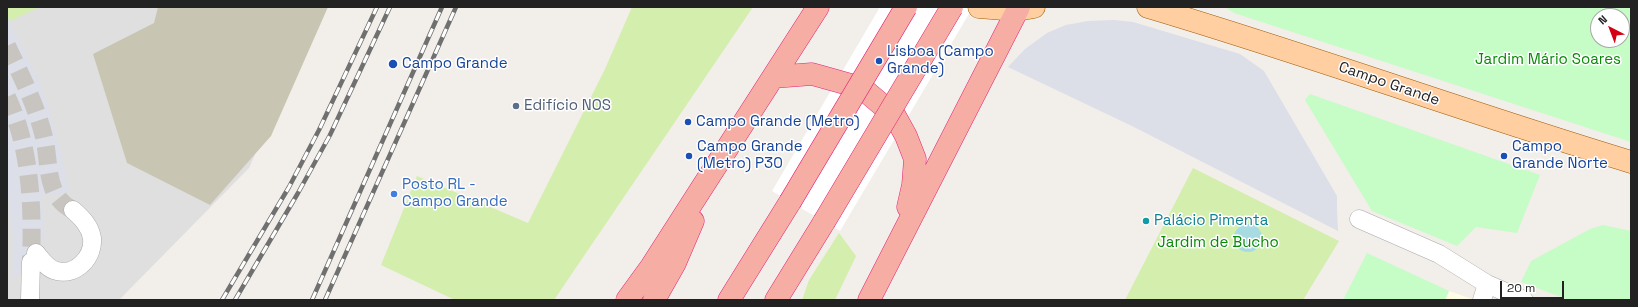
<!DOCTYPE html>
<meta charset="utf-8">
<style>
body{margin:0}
#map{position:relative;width:1638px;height:307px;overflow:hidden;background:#f2eee9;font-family:"Space Grotesk",sans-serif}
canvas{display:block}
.frame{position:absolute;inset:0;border:8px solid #222;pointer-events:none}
.north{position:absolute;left:1590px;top:8px;width:40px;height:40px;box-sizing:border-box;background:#fff;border:1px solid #a7a7a7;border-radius:50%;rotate:318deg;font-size:11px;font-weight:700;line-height:16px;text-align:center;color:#222}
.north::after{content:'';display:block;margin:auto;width:14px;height:18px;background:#d40014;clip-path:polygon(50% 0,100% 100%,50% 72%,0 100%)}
.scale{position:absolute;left:1500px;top:281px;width:64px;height:18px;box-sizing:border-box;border:2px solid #222;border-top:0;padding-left:5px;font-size:12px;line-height:14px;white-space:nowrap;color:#222;-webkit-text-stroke:3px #fff;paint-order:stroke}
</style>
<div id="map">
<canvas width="1638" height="307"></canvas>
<div class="frame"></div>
<div class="north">N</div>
<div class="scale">20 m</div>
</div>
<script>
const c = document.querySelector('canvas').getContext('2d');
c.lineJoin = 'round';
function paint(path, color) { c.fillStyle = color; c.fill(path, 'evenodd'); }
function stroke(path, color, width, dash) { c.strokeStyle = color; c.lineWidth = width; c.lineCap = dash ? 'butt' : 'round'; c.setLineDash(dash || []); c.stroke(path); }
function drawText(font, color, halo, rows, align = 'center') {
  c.font = font + ' "Space Grotesk",sans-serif'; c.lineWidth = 3; c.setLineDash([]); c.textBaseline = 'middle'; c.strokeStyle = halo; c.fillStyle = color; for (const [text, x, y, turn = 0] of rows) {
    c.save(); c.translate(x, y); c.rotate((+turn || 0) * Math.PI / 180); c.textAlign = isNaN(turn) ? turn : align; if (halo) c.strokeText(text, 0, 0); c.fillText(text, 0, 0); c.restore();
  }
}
const residential = new Path2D(`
 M7 7H320L249 168 119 300H7Z`);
const education = new Path2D(`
 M1449 291 1475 300H1445Z`);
const construction = new Path2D(`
 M158 7H328L271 136 210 205 127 163 93 54 154 23Z`);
const grass = new Path2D(`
 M7 7H40L10 21 7 16Z
 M632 7H753L554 300H455L381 265 417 176 528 223 605 69Z
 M1193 168 1339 241 1303 300H1125Z
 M839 233 856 256 835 300H802L809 280Z`);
const park = new Path2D(`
 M1225 7H1631V142L1234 13ZM1598 16H1622V40H1598Z
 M1310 94 1540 175 1517 233 1476 227 1457 246 1372 211 1305 100Z
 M1603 225 1631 231V300H1569L1521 282 1531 261 1590 229Z
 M1367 253 1449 291 1445 300H1343Z`);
const plaza = new Path2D(`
 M7 16 35 72 46 99 63 159 69 192 41 196 44 223V233L41 243 31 262 13 279V232L7 186Z
 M1114 20 1133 22 1240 54 1264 71 1337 196V209L1338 231 1132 126 1008 67 1025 49 1047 33 1066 25 1088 21Z`);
const water = new Path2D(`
 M1234 238a14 14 0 1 1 28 0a14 14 0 1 1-28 0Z`);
const pier = new Path2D(`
 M880 7H973L840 231 772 191Z`);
const minorTunnel = new Path2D(`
 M7 46C21 75 36 105 44 137 48 154 47 172 53 188 56 198 65 206 73 210
 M7 97C31 148 33 207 31 262`);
const minor = new Path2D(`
 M1359 219 1439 254 1487 284 1524 300
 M36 253C42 260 47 269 57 271 76 276 94 257 92 238 90 226 82 218 73 210
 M30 300 31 262
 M1482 300 1487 284`);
const primary = new Path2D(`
 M979 7 1017 10 1034 7
 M1148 7C1310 55 1469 113 1631 162`);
const trunk = new Path2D(`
 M773 77 812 74 862 88 895 116 906 136 915 159 913 185 908 207
 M627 300 651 267 818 7
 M654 300 675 263 693 221
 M729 300 790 202
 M776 300 824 222
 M869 300 1019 7`);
const rail = new Path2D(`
 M222 300 289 187 319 130 377 7
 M235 300 298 193 330 135 390 7
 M312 300 442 7
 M325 300 456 7`);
const trunkBridge = new Path2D(`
 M790 202 906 7
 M824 222 952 7`);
const markers = [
 [879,61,4,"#1a4fb4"],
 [393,64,5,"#1a4fb4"],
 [516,106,4,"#5c6f8a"],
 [688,122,4,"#1a4fb4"],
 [689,156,4,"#1a4fb4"],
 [1504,156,4,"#1a4fb4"],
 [394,194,4,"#3f7fe0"],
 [1146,221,4,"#0f9aa8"]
];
const transitNames = [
 ["Lisboa (Campo",887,52],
 ["Grande)",887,69],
 ["Campo Grande",402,64],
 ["Campo Grande (Metro)",696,122],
 ["Campo Grande",697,147],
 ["(Metro) P30",697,164],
 ["Campo",1512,147],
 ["Grande Norte",1512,164]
];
const parkNames = [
 ["Jardim Mário Soares",1548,60],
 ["Jardim de Bucho",1218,243]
];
const streetNames = [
 ["Campo Grande",1389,84,19]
];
const serviceNames = [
 ["Edifício NOS",524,106]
];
const shopNames = [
 ["Posto RL -",402,185],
 ["Campo Grande",402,202]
];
const cultureNames = [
 ["Palácio Pimenta",1154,221]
];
paint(residential, '#e0dfdf');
paint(education, '#fffde5');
paint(construction, '#c8c6b3');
paint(grass, '#d3eead');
paint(park, '#c6fcc6');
paint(plaza, '#dcdee8');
paint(water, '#a8dae1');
paint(pier, '#fff');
stroke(minorTunnel, '#c8c5c1', 18, [18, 9]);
stroke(minor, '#a9a9a9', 19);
stroke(primary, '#a05c00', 23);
stroke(trunk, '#e42277', 23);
stroke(minor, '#fff', 18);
stroke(primary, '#ffcea1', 22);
stroke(trunk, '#f6aea4', 22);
stroke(rail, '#707070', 4.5);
stroke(rail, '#fff', 3, [9]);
stroke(trunkBridge, '#e42277', 23, []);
stroke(trunkBridge, '#f6aea4', 22);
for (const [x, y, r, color] of markers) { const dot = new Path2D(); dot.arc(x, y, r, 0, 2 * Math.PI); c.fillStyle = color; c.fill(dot); stroke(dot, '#fff', 1.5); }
drawText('15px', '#164399', '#fff', transitNames, 'left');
drawText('15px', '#088907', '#fff', parkNames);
drawText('15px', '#222', '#fff', streetNames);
drawText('15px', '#4e5e75', '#fff', serviceNames, 'left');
drawText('15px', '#366cbe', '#fff', shopNames, 'left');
drawText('15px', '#0d838f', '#fff', cultureNames, 'left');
</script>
